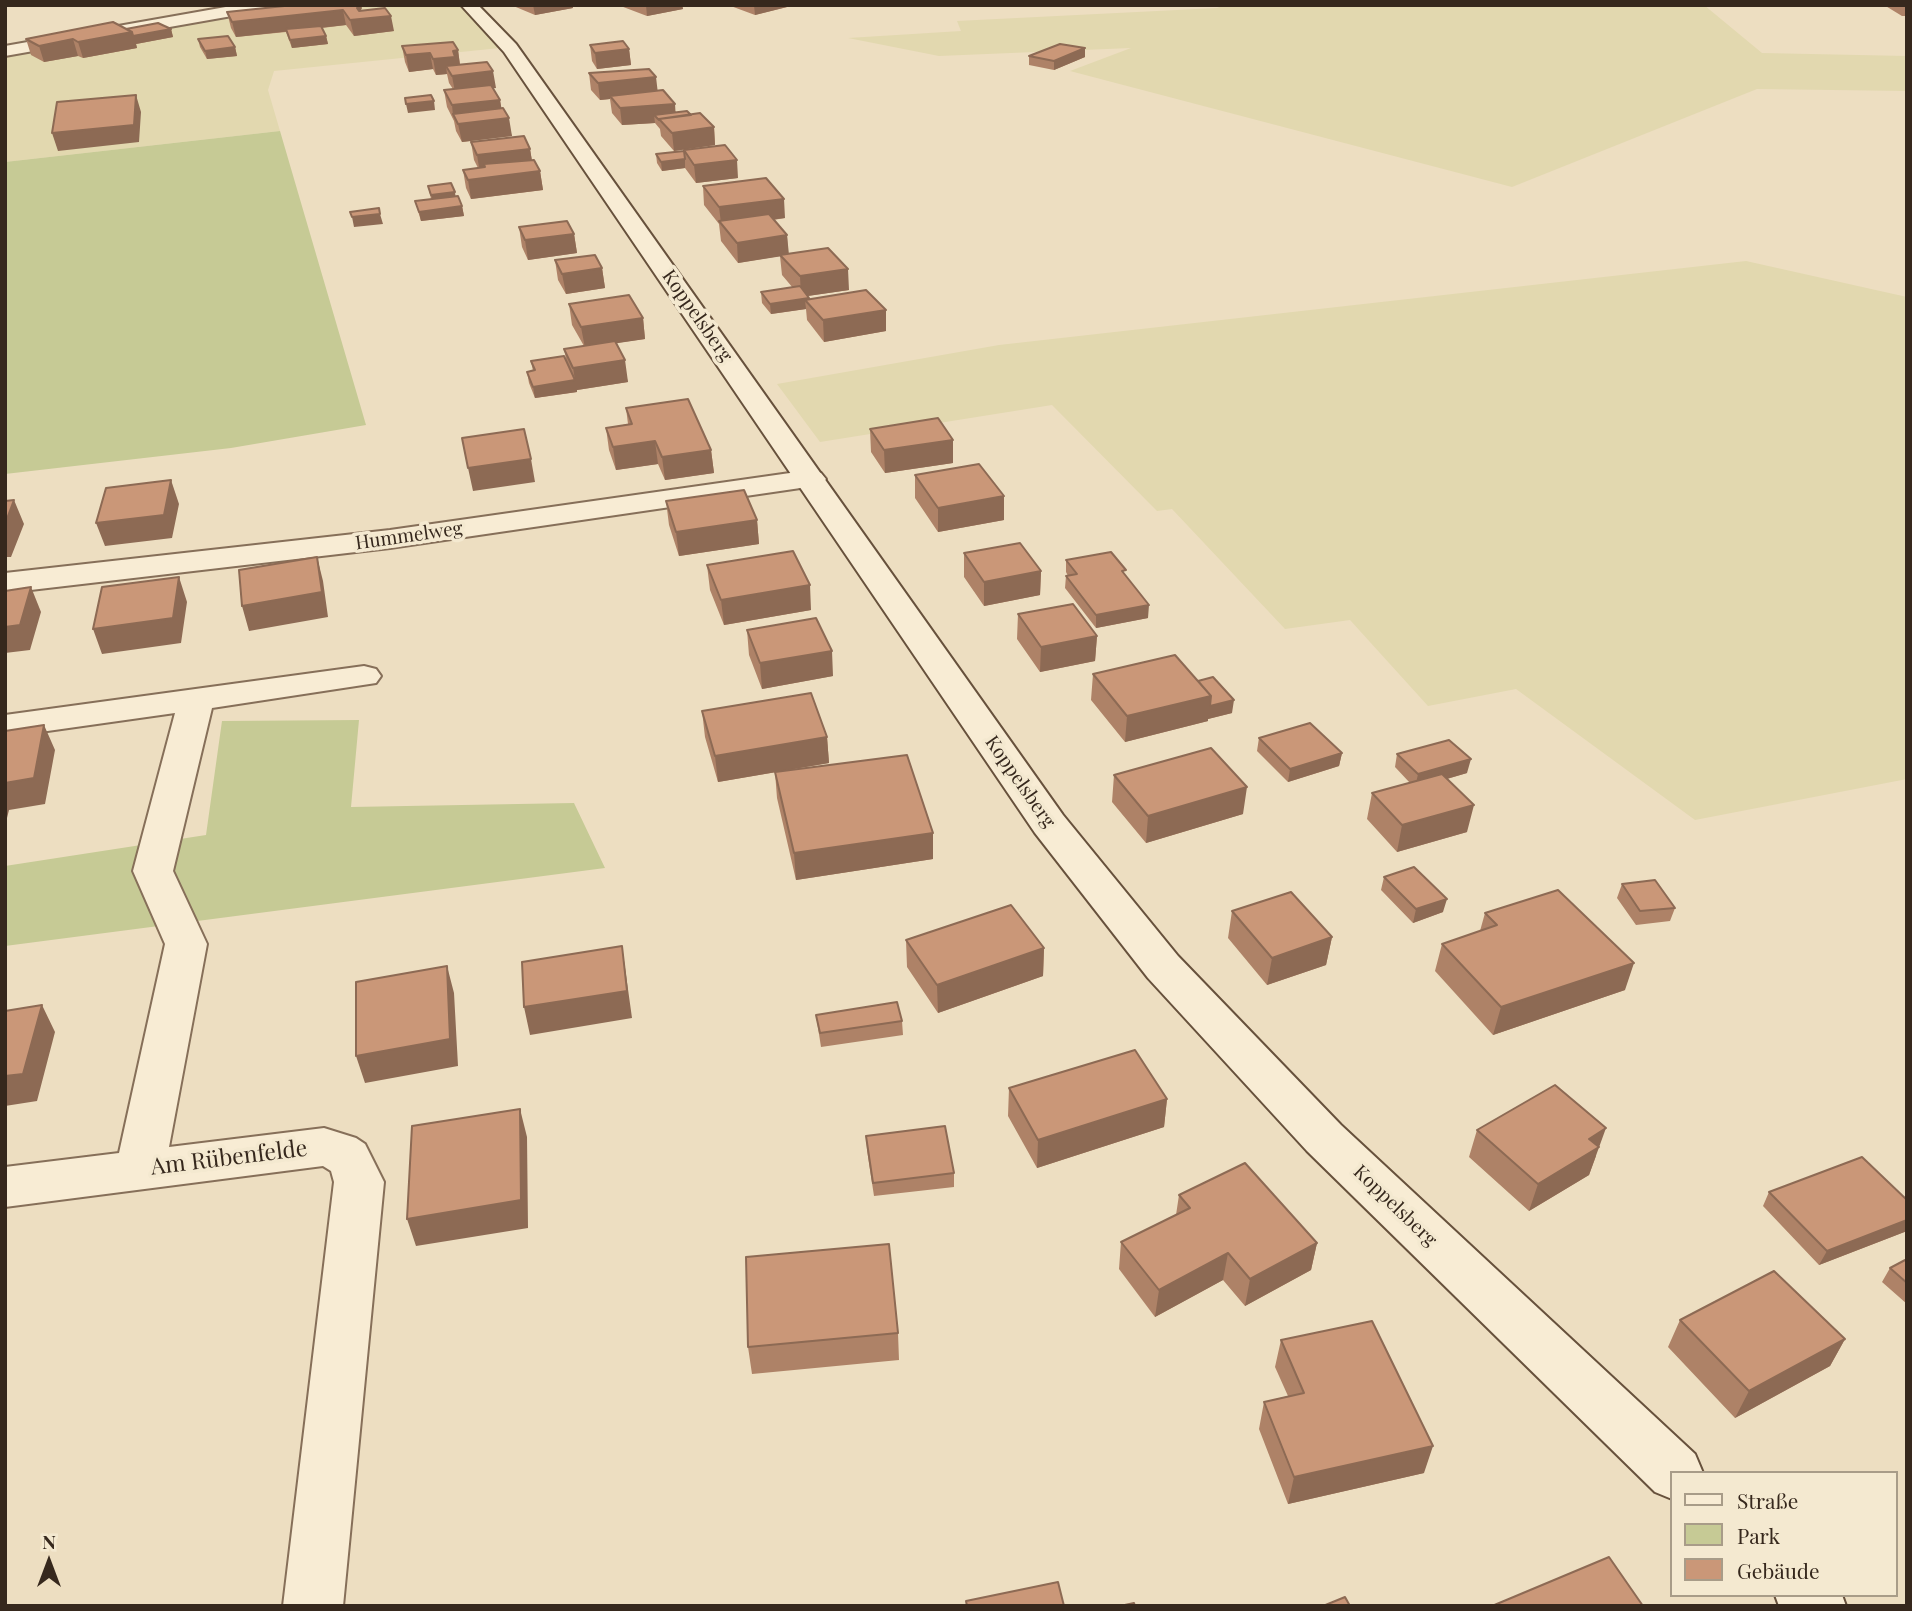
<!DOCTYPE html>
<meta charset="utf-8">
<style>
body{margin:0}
#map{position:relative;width:1912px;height:1611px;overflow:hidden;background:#eddec1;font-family:"Playfair Display",serif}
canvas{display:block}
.frame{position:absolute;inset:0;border:7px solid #36281d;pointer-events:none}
.legend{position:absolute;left:1670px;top:1471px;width:228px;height:126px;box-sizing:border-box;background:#f4e9d0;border:2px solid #a89c88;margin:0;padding:9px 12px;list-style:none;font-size:21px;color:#36281d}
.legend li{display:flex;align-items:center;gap:14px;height:35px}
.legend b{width:35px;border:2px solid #a89c88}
.north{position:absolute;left:14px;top:1527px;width:70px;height:70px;-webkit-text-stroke:5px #f4e9d0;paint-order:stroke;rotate:0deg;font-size:19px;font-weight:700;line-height:28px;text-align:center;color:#36281d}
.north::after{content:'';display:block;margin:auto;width:24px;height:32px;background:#36281d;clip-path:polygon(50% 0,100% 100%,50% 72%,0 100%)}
</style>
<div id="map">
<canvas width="1912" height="1611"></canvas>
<div class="frame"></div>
<ul class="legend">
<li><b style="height:9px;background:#f8ecd4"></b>Straße</li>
<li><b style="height:19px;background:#c6ca95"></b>Park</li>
<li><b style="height:19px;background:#ca9778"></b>Gebäude</li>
</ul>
<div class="north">N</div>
</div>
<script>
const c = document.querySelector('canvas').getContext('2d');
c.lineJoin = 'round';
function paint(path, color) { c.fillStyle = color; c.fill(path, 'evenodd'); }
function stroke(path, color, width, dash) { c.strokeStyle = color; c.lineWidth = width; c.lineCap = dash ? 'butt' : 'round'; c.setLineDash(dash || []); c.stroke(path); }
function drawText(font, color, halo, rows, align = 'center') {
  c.font = font + ' "Playfair Display",serif'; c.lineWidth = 7; c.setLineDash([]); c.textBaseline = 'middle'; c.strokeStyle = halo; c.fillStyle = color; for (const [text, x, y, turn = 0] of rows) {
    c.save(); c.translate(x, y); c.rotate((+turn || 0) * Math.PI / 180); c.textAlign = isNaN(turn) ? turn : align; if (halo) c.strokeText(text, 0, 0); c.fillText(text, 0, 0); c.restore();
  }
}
const farmland = new Path2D(`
 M292 5H459L500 48 274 71 268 90 280 131 5 162V55L166 25Z
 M1224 5H1704L1762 53 1907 56V91L1757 89 1512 187 1070 71 1131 48 939 56 848 38 961 31 957 21 1217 8Z
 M1746 261 1907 297V779L1695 820 1516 689 1428 706 1350 620 1285 629 1172 509 1157 511 1052 405 820 442 777 384 999 345Z`);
const green = new Path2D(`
 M280 131 366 425 231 448 5 474V162Z
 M359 720 351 807 574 803 605 868 5 946V866L206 835 222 721Z`);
const street = new Path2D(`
 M237 5H274L266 10 5 56V46Z
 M811 470 821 473 826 479 821 485 390 548 5 593V573L390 530Z
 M364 666 376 669 381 676 376 683 212 708 173 871 207 944 169 1147 324 1128 356 1138 365 1144 384 1182 343 1606H283L334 1182 331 1171 323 1166 5 1207V1167L119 1153 165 944 133 871 175 713 5 737V715Z`);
const secondary = new Path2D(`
 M461 5H478L516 44 1063 815 1178 956 1341 1125 1695 1454 1703 1473H1672V1499L1655 1492 1307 1151 1148 978 1035 833 504 52Z
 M1775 1595H1842L1846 1606H1779Z`);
const wall = new Path2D(`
 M294 5H365L359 6 361 10 394 31 354 36 346 25 322 28 326 36 328 44 292 48 286 32 236 37 231 28 227 12Z
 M511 5H572L573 8 535 15Z
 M618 5H682L683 9 647 16Z
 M728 5H787V7L755 15Z
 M1884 5H1907V16H1902Z
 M126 29H171L173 37 136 44 137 48 83 58 78 56 44 62 31 55 26 39Z
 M198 39 235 47 237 56 207 59 200 47Z
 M590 45 629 49 631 65 597 69 592 61Z
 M402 46 458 50 460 64 496 88H493L500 100 501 108 512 136 462 142 456 131 454 121 447 107 444 90 453 89 449 83 447 74 436 75 433 69 409 72 405 62Z
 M1029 56 1085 57 1054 70 1029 65Z
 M589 73 657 90 676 112 691 115 714 127 715 145 674 151 661 136 660 129 655 123 622 125 612 113 610 99 600 100 591 90Z
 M471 142 530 149 532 161 540 171 543 190 471 199 466 188 463 170 478 168 474 160Z
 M684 151 738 178 696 183 685 168 662 171 657 163 656 154Z
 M428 186 455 192V197L462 206 464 216 421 221 415 201 431 199Z
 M703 186 785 218 773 220 787 235 788 254 849 290 807 296 809 299 886 331 824 342 807 320 806 309 771 314 762 303 761 292 793 288 782 275 780 256 738 263 721 241 719 224 704 205Z
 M519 227 574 234 577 253 528 260 522 247Z
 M555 260 602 268 605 288 566 294 558 280Z
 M569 304 643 318 645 339 616 343 628 382 577 390V392L535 398 529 383 527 372 533 371 531 361 566 359 564 349 584 346 572 325Z
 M626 408 711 450 714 473 665 480 658 464 616 470 609 450 606 428 628 424Z
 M870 429 953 440V463L885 473 871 452Z
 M915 475 1004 520 938 532 915 498Z
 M666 501 757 520 759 544 679 556 669 525Z
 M964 553 1041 571 1040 595 984 606 964 577Z
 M1066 560 1126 576 1148 618 1096 628 1065 588 1066 576H1068L1066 572Z
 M707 565 811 610 724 625 710 590Z
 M1018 614 1097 636 1095 661 1040 672 1017 639Z
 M747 630 833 676 762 689 749 655Z
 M1093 674 1198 681 1232 713 1208 719V721L1125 742 1091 700Z
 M702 711 827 737 829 763 718 782 705 737Z
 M1259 738 1342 753 1339 766 1288 782 1257 751Z
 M1397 754 1467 773 1447 779 1467 832 1397 852 1367 819 1372 793 1410 783 1395 767Z
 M775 772 933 833V859L796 880 777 798Z
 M1114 775 1243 814 1146 843 1112 802Z
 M1384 877 1443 912 1413 923 1381 890Z
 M1622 884 1675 908 1670 921 1636 925 1617 898Z
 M1232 911 1332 937 1326 965 1267 985 1228 938Z
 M1485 913 1625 990 1493 1035 1435 971 1442 944 1480 931Z
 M906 940 1044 948 1043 976 938 1013 907 967Z
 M816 1015 902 1021 903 1035 821 1047Z
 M1009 1088 1167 1099 1164 1127 1037 1168 1008 1116Z
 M1477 1130 1596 1156 1589 1175 1529 1211 1469 1157Z
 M866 1136 954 1173V1187L874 1196 867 1150Z
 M1769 1192 1907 1200V1231L1819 1265 1763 1206Z
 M1179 1195 1317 1243 1311 1270 1245 1306 1223 1280 1155 1317 1119 1269 1121 1242 1176 1215Z
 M1907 1259V1304L1882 1282 1890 1268Z
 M1680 1320 1845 1339 1830 1366 1735 1418 1668 1347Z
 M898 1333 899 1360 752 1374 748 1347Z
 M1281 1340 1424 1473 1288 1504 1259 1429 1264 1402 1288 1396 1275 1367Z`);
const shadedWall = new Path2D(`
 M533 5H572L573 8 535 15Z
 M646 5H682L683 9 647 16Z
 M754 5H787V7L755 15Z
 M357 8H361L363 19 391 16 394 31 354 36 350 20Z
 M343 10 346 25 236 37 232 22Z
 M171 29 173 37 136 44 137 48 83 58 78 42 132 32Z
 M326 36 328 44 292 48 290 40Z
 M73 39 78 56 44 62 39 46Z
 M235 47 237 56 207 59 205 51Z
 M1085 48V57L1054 70V61Z
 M629 49 631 65 597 69 595 53Z
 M458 50 460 66H446L447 74 436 75 433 59 453 51Z
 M430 53 433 69 409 72 406 55Z
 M493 71 496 88 455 92 452 76Z
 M656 77 658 94 610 96V99L600 100 598 83Z
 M136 95 141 112 139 142 58 151 52 133Z
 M500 100 503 117 453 115 452 105Z
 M434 101 435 110 408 113 406 104Z
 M675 104 676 120 659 119 654 115 655 123 622 125 620 108Z
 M509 118 512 136 462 142 458 124Z
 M714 127 715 145 674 151 672 133Z
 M530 149 533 167 484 164 485 173H480L477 155Z
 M685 159V168L662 171 661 162Z
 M737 160 738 178 696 183 694 165Z
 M540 171 543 190 471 199 468 180Z
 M455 192 456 201 433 204 431 195Z
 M784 199 785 218 723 226 721 223 719 207Z
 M462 206 464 216 421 221 419 212Z
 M380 214 383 224 354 227 352 217Z
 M574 234 577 253 528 260 525 240Z
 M787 235 789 255 738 263 737 243Z
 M602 268 605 288 566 294 562 274Z
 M848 269 849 290 801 297 800 276Z
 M809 298 805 300 806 309 771 314 770 304Z
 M886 310V331L824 342 823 320Z
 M643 318 645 339 585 348 581 327Z
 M625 360 628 382 577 390V392L535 398 533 387 575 380 573 368Z
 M953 440V463L885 473 884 450Z
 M655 441 658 464 616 470 613 447Z
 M711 450 714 473 665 480 662 457Z
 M531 459 535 482 473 491 468 468Z
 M171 480 179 504 172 538 105 546 96 523Z
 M1004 496V520L938 532V508Z
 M14 500 24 524 11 557H5V524Z
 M757 520 759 544 679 556 676 532Z
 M317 557 323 581 328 617 249 631 242 606Z
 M1041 571 1040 595 984 606V582Z
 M179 577 187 602 181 643 102 654 93 629Z
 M810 585 811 610 724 625 721 600Z
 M31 587 41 612 30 650 5 653V627Z
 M1149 605 1148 618 1096 628V615Z
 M1097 636 1095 661 1040 672 1041 647Z
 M832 651 833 676 762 689 760 663Z
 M1211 696 1234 700 1232 713 1208 719V721L1125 742 1127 716Z
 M44 725 55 750 45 804 9 810 5 826V783Z
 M827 737 829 763 718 782 715 756Z
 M1342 753 1339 766 1288 782 1290 769Z
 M1471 759 1467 773 1415 788 1418 774Z
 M1247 787 1243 814 1146 843 1148 816Z
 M1474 805 1467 832 1397 852 1402 825Z
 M933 833V859L796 880 794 853Z
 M1447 899 1443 912 1413 923 1416 909Z
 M1332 937 1326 965 1267 985 1272 958Z
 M622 946 632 1018 530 1035 524 1007Z
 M1044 948 1043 976 938 1013 937 985Z
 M1634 963 1625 990 1493 1035 1501 1007Z
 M447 966 454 993 458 1066 365 1083 356 1056Z
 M42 1005 55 1032 37 1101 5 1106V1076Z
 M1167 1099 1164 1127 1037 1168 1038 1140Z
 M520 1109 527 1137 528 1228 416 1246 407 1219Z
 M1606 1128 1589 1175 1529 1211 1538 1184 1589 1139Z
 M1907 1220V1231L1819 1265 1827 1251Z
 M1317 1243 1311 1270 1245 1306 1250 1279Z
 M1228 1253 1223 1280 1155 1317 1159 1290Z
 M1845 1339 1830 1366 1735 1418 1749 1391Z
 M1433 1446 1424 1473 1288 1504 1294 1477Z`);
const building = new Path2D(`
 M294 5H359L361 8H357L359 11 385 8 391 16 350 20 343 10 232 22 227 12Z
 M113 22 132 32 78 42 73 39 39 46 26 39Z
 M158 23 171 29 133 36 132 32 126 29Z
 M321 26 326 36 290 40 286 29Z
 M228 36 235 47 205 51 198 39Z
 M623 41 629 49 595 53 590 45Z
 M453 42 458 50 453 51 455 57 433 59 430 53 406 55 402 46Z
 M1060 44 1085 48 1054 61 1029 56Z
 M487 62 493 71 452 76 446 66Z
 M649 69 656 77 598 83 589 73Z
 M491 85 500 100 452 105 444 90Z
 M663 90 675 104 620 108 610 96Z
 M136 95 134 125 52 133 57 102Z
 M431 95 434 101 406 104 405 98Z
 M503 108 509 118 458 124 453 114Z
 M687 111 691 115 659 119V120L654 115Z
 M700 113 714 127 672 133 659 119Z
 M524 136 530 149 477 155 471 142Z
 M725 145 737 160 694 165 684 150Z
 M684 151 685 159 661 162 656 154Z
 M534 160 540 171 468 180 463 170 485 167 484 164Z
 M766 178 784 199 719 207 703 186Z
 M451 183 455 192 431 195 428 186Z
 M458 196 462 206 419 212 415 201Z
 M379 208 380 214 352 217 350 212Z
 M769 214 787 235 737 243 719 221Z
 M567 221 574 234 525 240 519 227Z
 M828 248 848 269 800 276 780 255Z
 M595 255 602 268 562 274 555 260Z
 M800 286 809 298 770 304 761 292Z
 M866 290 886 310 823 320 805 300Z
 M629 295 643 318 581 327 569 304Z
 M615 341 625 360 573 368 564 349Z
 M564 356 575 380 533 387 527 372 535 370 531 361Z
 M688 399 711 450 662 457 655 441 613 447 606 428 632 424 626 408Z
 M938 418 953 440 884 450 870 429Z
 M524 429 531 459 468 468 462 438Z
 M979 464 1004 496 938 508 915 475Z
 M171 480 164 515 96 523 106 488Z
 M744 490 757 520 676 532 666 501Z
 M14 500 5 524V501Z
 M1020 543 1041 571 984 582 964 553Z
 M793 551 810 585 721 600 707 565Z
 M1111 552 1126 570 1122 571 1149 605 1096 615 1066 576 1077 574 1066 560Z
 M317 557 322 592 242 606 239 570Z
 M179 577 173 618 93 629 102 587Z
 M31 587 20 625 5 627V591Z
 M1073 604 1097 636 1041 647 1018 614Z
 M816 618 832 651 760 663 747 630Z
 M1175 655 1211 696 1127 716 1093 674Z
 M1213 677 1234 700 1210 706 1211 696 1198 681Z
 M811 693 827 737 715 756 702 711Z
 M1310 723 1342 753 1290 769 1259 738Z
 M44 725 34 778 5 783V731Z
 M1449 740 1471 759 1418 774 1397 754Z
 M1211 748 1247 787 1148 816 1114 775Z
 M907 755 933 833 794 853 775 772Z
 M1442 774 1474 805 1402 825 1372 793Z
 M1414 867 1447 899 1416 909 1384 877Z
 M1655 880 1675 908 1640 911 1622 884Z
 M1558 890 1634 963 1501 1007 1442 944 1497 925 1485 913Z
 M1291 892 1332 937 1272 958 1232 911Z
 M1011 905 1044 948 937 985 906 940Z
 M622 946 627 991 524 1007 522 962Z
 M447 966 450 1039 356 1056V982Z
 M897 1002 902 1021 820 1033 816 1015Z
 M42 1005 23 1074 5 1076V1011Z
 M1135 1050 1167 1099 1038 1140 1009 1088Z
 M1555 1085 1606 1128 1589 1139 1599 1147 1538 1184 1477 1130Z
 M520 1109 521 1200 407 1219 412 1126Z
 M945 1126 954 1173 873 1183 866 1136Z
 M1862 1157 1907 1200V1220L1827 1251 1769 1192Z
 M1245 1163 1317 1243 1250 1279 1228 1253 1159 1290 1121 1242 1190 1208 1179 1195Z
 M889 1244 898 1333 748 1347 746 1257Z
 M1907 1259V1283L1890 1268Z
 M1774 1271 1845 1339 1749 1391 1680 1320Z
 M1372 1321 1433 1446 1294 1477 1264 1402 1304 1393 1281 1340Z
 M1609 1557 1643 1606H1492Z
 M1058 1582 1064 1606H967L966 1601Z
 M1345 1597 1350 1606H1323Z
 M1134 1603 1135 1606H1120Z`);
const streetNames = [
 ["Koppelsberg",697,316,55],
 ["Hummelweg",409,536,-8],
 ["Koppelsberg",1020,782,55],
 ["Koppelsberg",1395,1206,44]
];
const nearStreetnames = [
 ["Am Rübenfelde",229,1158,-7]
];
paint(farmland, '#e2d8af');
paint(green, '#c6ca95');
stroke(street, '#866f59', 4);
stroke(secondary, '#67513c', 4);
paint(street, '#f8ecd4');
paint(secondary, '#f8ecd4');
paint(wall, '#ae8267');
paint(shadedWall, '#8d6a54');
paint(building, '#ca9778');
stroke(building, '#8d6a54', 2);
drawText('19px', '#36281d', '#f4e9d0', streetNames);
drawText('23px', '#36281d', '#f4e9d0', nearStreetnames);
</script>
